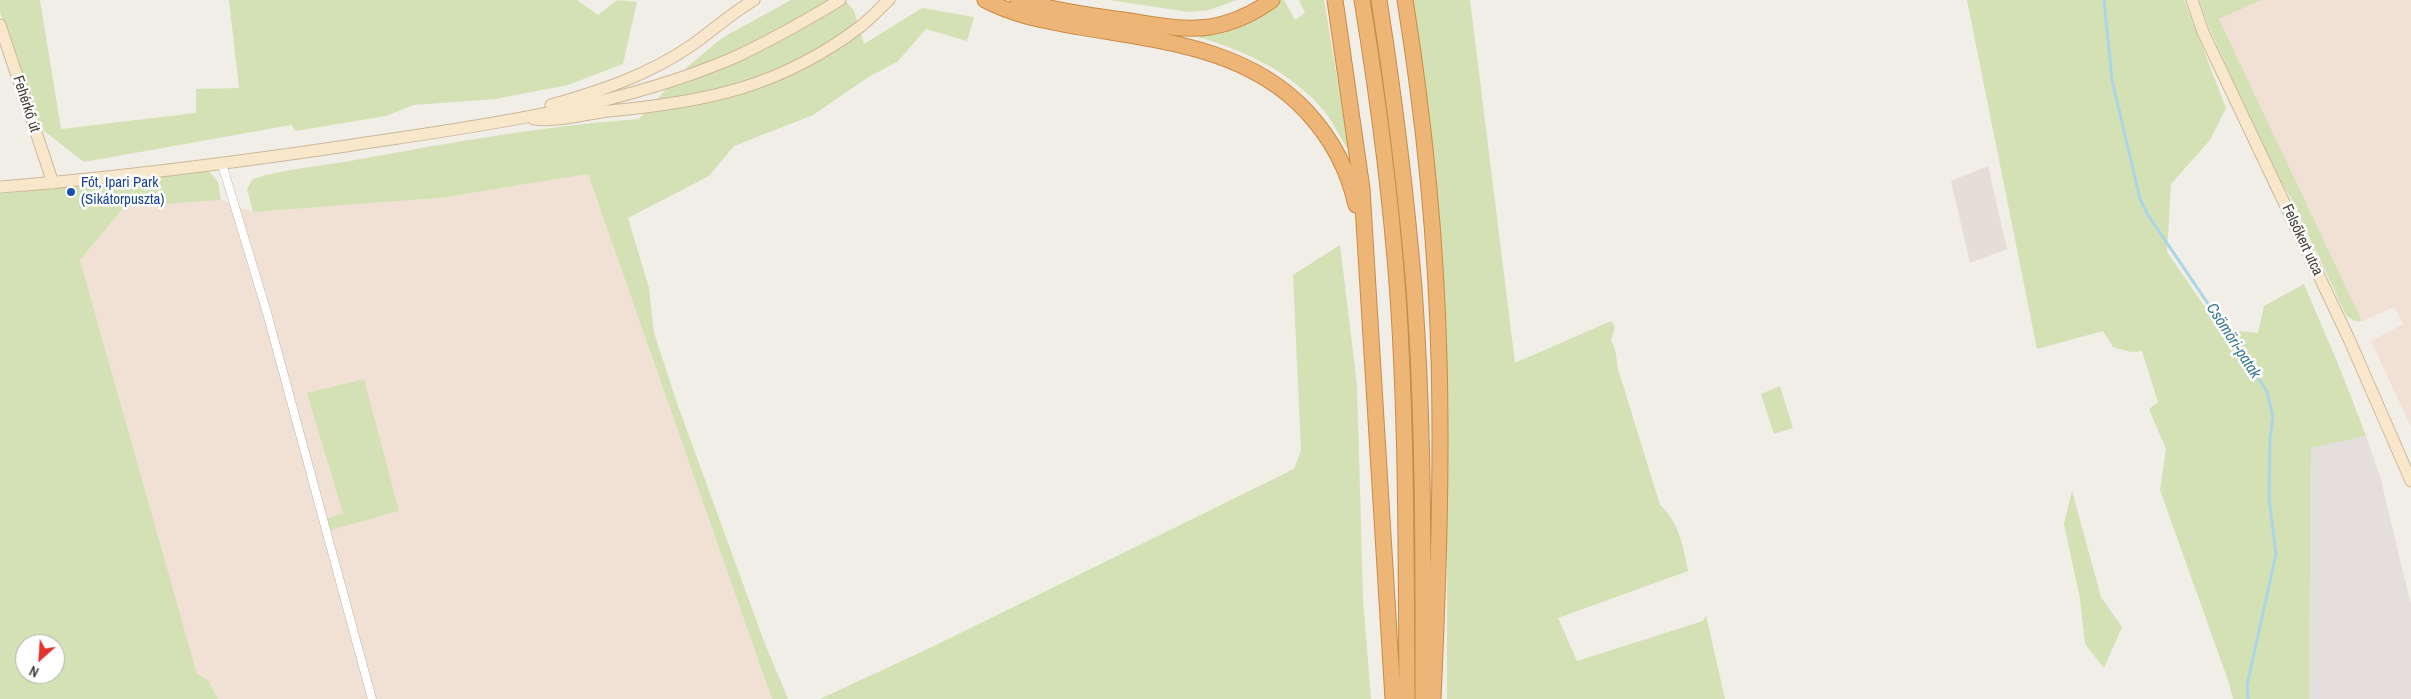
<!DOCTYPE html>
<meta charset="utf-8">
<style>
body{margin:0}
#map{position:relative;width:2411px;height:699px;overflow:hidden;background:#f1ede7;font-family:"Archivo Narrow",sans-serif}
canvas{display:block}
.north{position:absolute;left:15px;top:634px;width:50px;height:50px;box-sizing:border-box;background:#fff;border:1px solid #b4b1af;border-radius:50%;rotate:206deg;font-size:14px;font-weight:700;line-height:20px;text-align:center;color:#443d37}
.north::after{content:'';display:block;margin:auto;width:18px;height:22px;background:#e1322e;clip-path:polygon(50% 0,100% 100%,50% 72%,0 100%)}
</style>
<div id="map">
<canvas width="2411" height="699"></canvas>
<div class="north">N</div>
</div>
<script>
const c = document.querySelector('canvas').getContext('2d');
c.lineJoin = 'round';
function paint(path, color) { c.fillStyle = color; c.fill(path, 'evenodd'); }
function stroke(path, color, width, dash) { c.strokeStyle = color; c.lineWidth = width; c.lineCap = dash ? 'butt' : 'round'; c.setLineDash(dash || []); c.stroke(path); }
function drawText(font, color, halo, rows, align = 'center') {
  c.font = font + ' "Archivo Narrow",sans-serif'; c.lineWidth = 5; c.setLineDash([]); c.textBaseline = 'middle'; c.strokeStyle = halo; c.fillStyle = color; for (const [text, x, y, turn = 0] of rows) {
    c.save(); c.translate(x, y); c.rotate((+turn || 0) * Math.PI / 180); c.textAlign = isNaN(turn) ? turn : align; if (halo) c.strokeText(text, 0, 0); c.fillText(text, 0, 0); c.restore();
  }
}
const residential = new Path2D(`
 M1988 166 2007 249 1970 263 1951 181Z`);
const commercial = new Path2D(`
 M2262 0H2411V427L2371 341 2403 324 2394 307 2362 321 2219 19Z
 M588 174 772 699H218L208 680 197 674 80 260 124 207 221 200 253 212 440 198Z`);
const industrial = new Path2D(`
 M2366 436 2380 476 2411 605V699H2309L2311 448Z`);
const green = new Path2D(`
 M0 0H40L61 129 196 113V89L239 88 229 0H577L598 15 617 0 637 2 623 64 568 85 495 99 413 105 386 116 296 131 291 125 84 162 43 130 0 12Z
 M791 0H845L854 11 864 44 922 8 974 17 967 41 926 29 897 62 870 76 813 115 734 146 709 176 628 218 649 288 654 333 678 406 765 644 788 699H772L588 174 440 198 253 212 247 189 253 179C287 168 325 166 361 159 453 142 545 126 639 119L685 69 722 38Z
 M1109 0H1237L1209 10 1189 12Z
 M1281 0H1284L1295 20 1305 13 1299 0H1324L1349 151C1341 139 1334 124 1325 112 1292 72 1246 51 1198 37 1233 28 1251 22 1281 0Z
 M1412 0H1470L1515 363 1611 321 1615 327 1611 340 1615 349 1618 369 1660 505C1679 522 1683 546 1688 571L1558 618 1577 661 1703 621 1706 615 1725 699H1447V360L1439 220Z
 M1967 0H2184L2226 108 2210 140 2171 184 2167 252 2220 329 2258 333 2264 306 2304 284 2341 371 2366 436 2311 448 2309 699H2233L2229 683 2160 490 2166 449 2149 409 2158 402 2142 351 2131 352 2113 347 2103 331 2037 349Z
 M2199 0H2262L2219 19 2362 321H2354L2346 315 2291 198 2269 162 2208 25Z
 M209 171 218 182 221 200 124 207 80 260 197 674 208 680 218 699H0V194ZM25 644H55V674H25Z
 M1340 245 1357 385 1363 599 1371 699H820L932 647 1294 469 1301 451 1293 275Z
 M364 379 399 511 331 530 326 519 343 513 307 393Z
 M1780 386 1793 428 1774 434 1761 394Z
 M2072 491 2101 597 2122 627 2104 668 2085 644 2080 599 2064 524Z`);
const stream = new Path2D(`
 M2104 0 2112 80 2140 199 2148 215 2259 379 2267 392 2273 417 2270 438 2269 499 2276 554 2247 685 2248 699`);
const street = new Path2D(`
 M222 164 267 313 372 699`);
const secondary = new Path2D(`
 M2192 0 2203 32 2349 339 2411 481
 M0 25 53 183
 M551 105C600 91 649 75 692 45 713 30 732 13 754 0
 M534 119C560 122 583 114 609 111 706 102 781 87 861 26 871 18 880 8 889 0
 M0 187C116 178 231 163 346 146 476 126 611 110 733 58 770 41 805 21 840 0`);
const highway = new Path2D(`
 M985 0C1015 16 1047 21 1080 27 1161 41 1248 48 1307 112 1331 138 1348 169 1356 205
 M1018 0C1052 10 1087 15 1123 20 1151 24 1181 31 1210 27 1233 23 1253 14 1272 0
 M1335 0 1362 189 1393 699
 M1362 0C1378 98 1391 197 1398 296 1407 430 1406 565 1407 699
 M1379 0C1394 96 1406 192 1414 288 1424 425 1423 562 1423 699
 M1405 0C1424 118 1436 239 1439 358 1442 472 1438 586 1433 699`);
const markers = [
 [71,192,5,"#1a4fb4"]
];
const streetNames = [
 ["Fehérkő út",26,104,72],
 ["Felsőkert utca",2302,240,65]
];
const transitNames = [
 ["Fót, Ipari Park",81,183],
 ["(Sikátorpuszta)",81,200]
];
const waterNames = [
 ["Csömöri-patak",2233,341,57]
];
paint(residential, '#e5ded6');
paint(commercial, '#f1e1d4');
paint(industrial, '#e4dfdc');
paint(green, '#d3e1b4');
stroke(stream, '#aad6e7', 3);
stroke(street, '#bfb6ae', 9);
stroke(secondary, '#ccb99b', 13);
stroke(highway, '#cb8947', 17);
stroke(street, '#fff', 8);
stroke(secondary, '#f8e7ca', 11);
stroke(highway, '#edb676', 15);
for (const [x, y, r, color] of markers) { const dot = new Path2D(); dot.arc(x, y, r, 0, 2 * Math.PI); c.fillStyle = color; c.fill(dot); stroke(dot, '#fff', 2); }
drawText('15px', '#443d37', '#fff', streetNames);
drawText('15px', '#164399', '#fff', transitNames, 'left');
drawText('italic 16px', '#387994', '#fff', waterNames);
</script>
